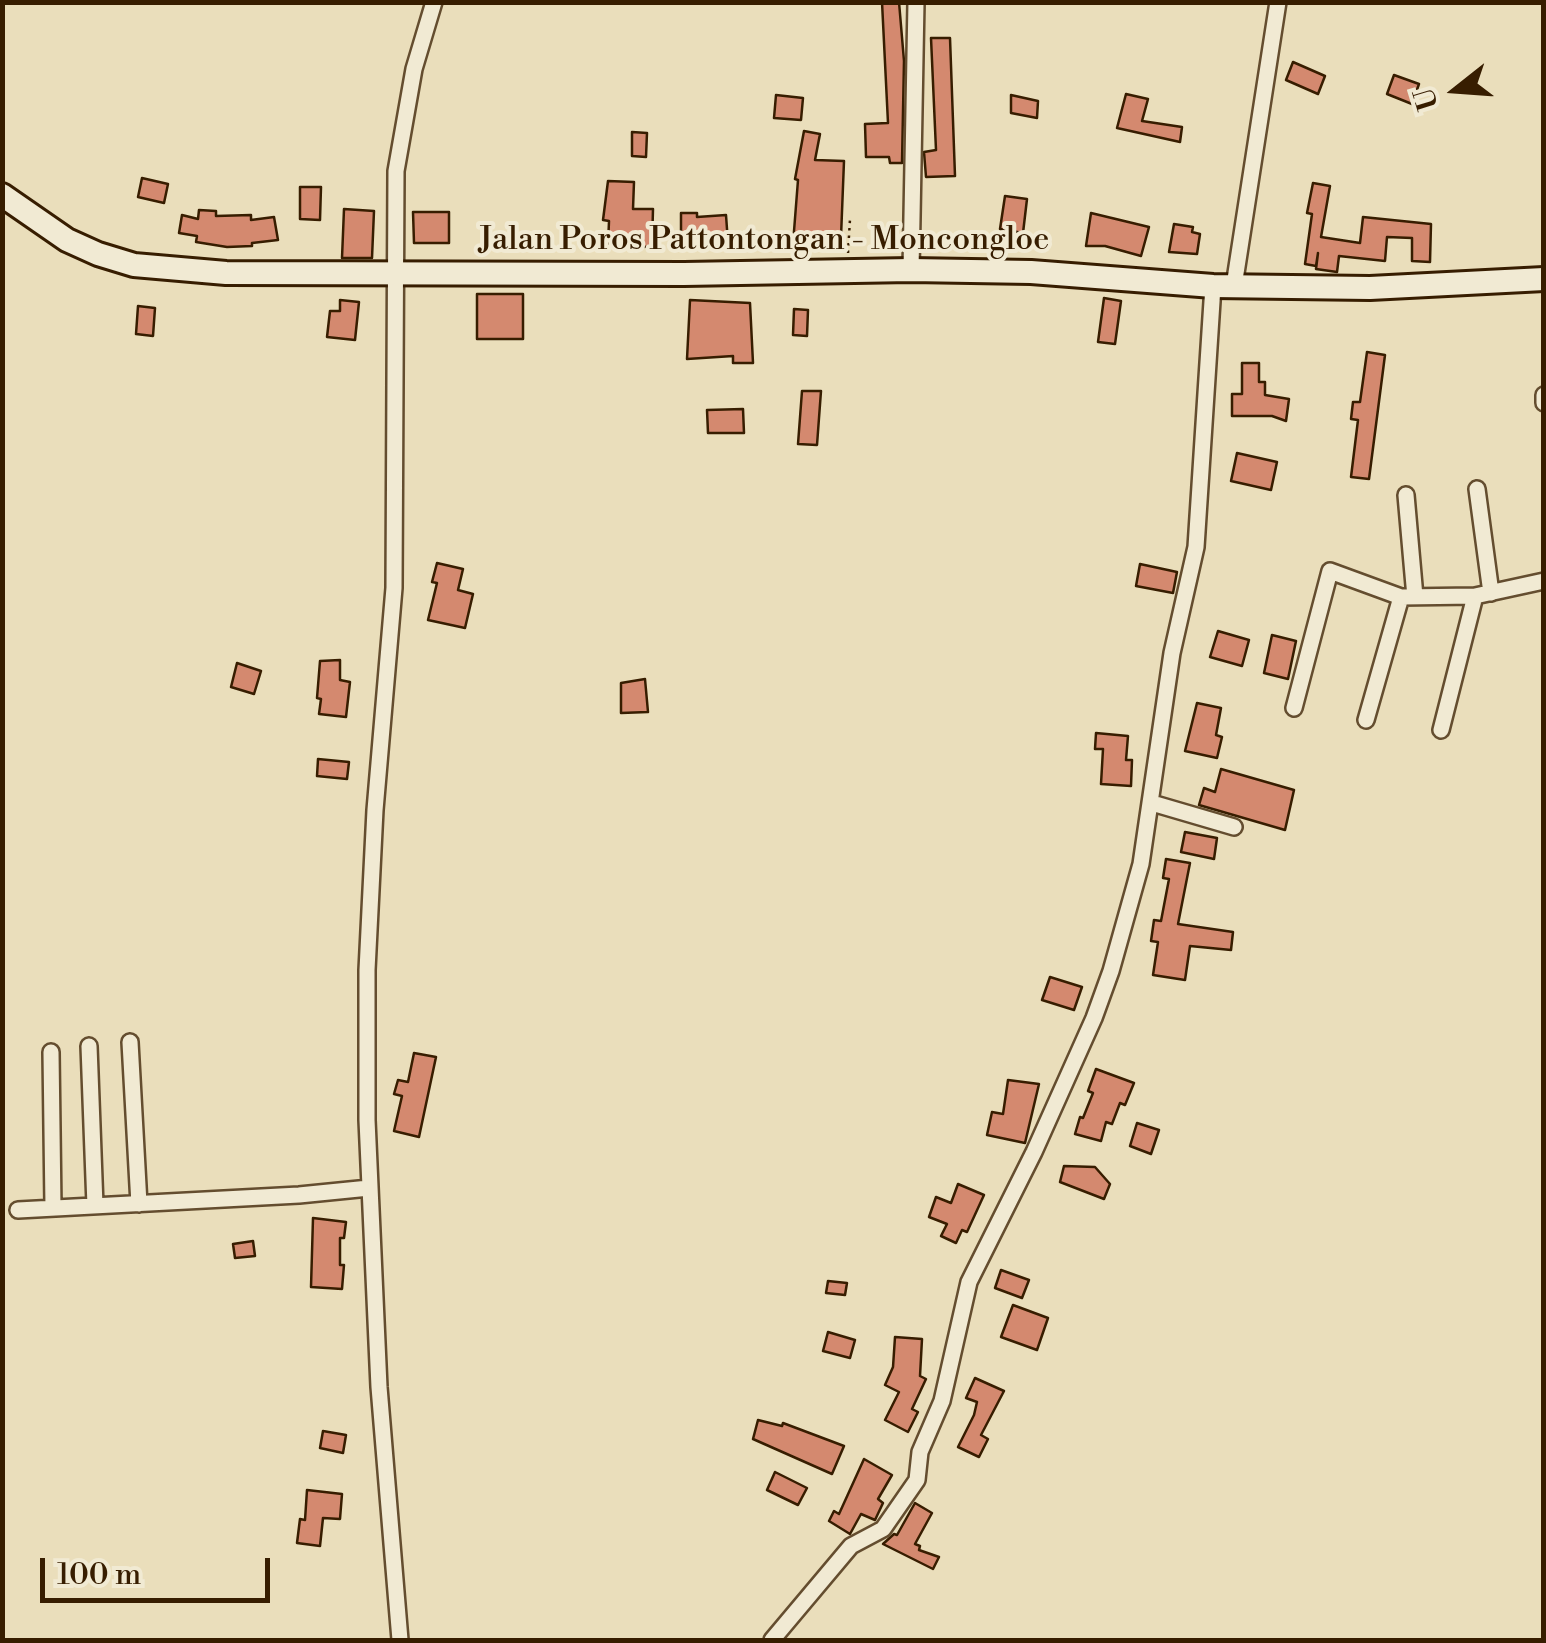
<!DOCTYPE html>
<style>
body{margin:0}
#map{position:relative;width:1546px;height:1643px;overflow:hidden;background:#eadebb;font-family:"Libre Bodoni",serif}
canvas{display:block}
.frame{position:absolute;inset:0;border:5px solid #371d00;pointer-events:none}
.north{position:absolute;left:1406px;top:40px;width:100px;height:100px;-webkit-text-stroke:8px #f1ead3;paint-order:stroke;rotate:253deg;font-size:28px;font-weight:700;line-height:40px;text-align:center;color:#371d00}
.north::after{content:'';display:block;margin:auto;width:35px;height:45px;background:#371d00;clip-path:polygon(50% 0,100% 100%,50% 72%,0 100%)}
.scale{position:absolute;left:40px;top:1558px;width:230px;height:45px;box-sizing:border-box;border:5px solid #371d00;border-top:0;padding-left:12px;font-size:30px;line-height:35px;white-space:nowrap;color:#371d00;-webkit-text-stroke:8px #f1ead3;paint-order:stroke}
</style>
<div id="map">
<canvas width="1546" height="1643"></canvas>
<div class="frame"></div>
<div class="north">U</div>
<div class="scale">100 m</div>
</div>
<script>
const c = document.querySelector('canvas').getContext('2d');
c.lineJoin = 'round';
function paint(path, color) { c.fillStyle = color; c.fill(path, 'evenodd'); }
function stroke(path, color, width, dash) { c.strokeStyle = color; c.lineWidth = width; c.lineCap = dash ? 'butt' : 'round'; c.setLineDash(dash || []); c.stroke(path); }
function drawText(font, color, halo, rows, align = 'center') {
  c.font = font + ' "Libre Bodoni",serif'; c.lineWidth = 8; c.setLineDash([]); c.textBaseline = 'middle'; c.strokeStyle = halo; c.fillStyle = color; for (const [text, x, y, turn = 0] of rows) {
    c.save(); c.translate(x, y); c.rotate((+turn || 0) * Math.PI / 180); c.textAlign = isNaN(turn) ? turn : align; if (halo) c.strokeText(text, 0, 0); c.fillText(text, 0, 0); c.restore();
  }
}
const building = new Path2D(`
 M882 2H899L904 61 902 163H890L889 157H866L865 124 888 123Z
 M931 38H950L955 176 926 177 924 152 936 150Z
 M1293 62 1325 76 1318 94 1286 80Z
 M1394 75 1419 84 1412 104 1387 94Z
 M1126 94 1148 99 1142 121 1182 127 1180 142 1117 128Z
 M776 95 803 98 801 120 774 118Z
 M1011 95 1038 101 1037 118 1011 113Z
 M804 131 820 134 815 160 844 161 841 237 808 235V245L793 244 798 180 795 179Z
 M632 132 647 133 646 157 632 156Z
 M142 178 168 184 164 203 138 197Z
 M608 181 634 182 633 209H653L652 247 608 246 609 221 603 220Z
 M1313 183 1330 186 1321 237 1360 243 1363 217 1431 224 1430 262 1412 261V238L1387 237 1385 261 1339 256 1337 272 1316 269 1318 253 1316 266 1305 264 1312 214 1307 213Z
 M300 187H321L320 220 300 219Z
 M1005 196 1027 199 1023 233 1000 229Z
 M344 209 374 211 372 258H342Z
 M199 210 216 211V216L251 215V220L274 217 278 240 252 243V246L227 247 196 242 197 236 179 233 182 215 198 219Z
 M413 212H449V243H414Z
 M681 213H697V217L726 215 728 243 707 245V239H681Z
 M1091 213 1149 227 1141 256 1105 246H1086Z
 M1174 224 1193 227 1192 232 1200 234 1197 254 1169 252Z
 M477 294H523V339H477Z
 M1104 298 1121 301 1115 344 1098 342Z
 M340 300 359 302 355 340 327 337 330 311H340Z
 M690 300 750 303 753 363H733V356L687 359Z
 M138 306 155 308 153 336 136 334Z
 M794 309 808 310 807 336 793 335Z
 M1367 352 1385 355 1369 479 1351 477 1358 420 1351 419 1353 402H1360Z
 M1242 363H1259V382H1265V395L1289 399 1286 421 1272 416H1232V394H1242Z
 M802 391H821L817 445 798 444Z
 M743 409 744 433H708L707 410Z
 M1237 453 1277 462 1271 490 1231 481Z
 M437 563 463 569 458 590 473 594 465 628 428 620 437 583 432 582Z
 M1140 564 1177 572 1173 593 1136 586Z
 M1218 631 1249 640 1242 666 1210 657Z
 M1272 635 1296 641 1288 679 1264 673Z
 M340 660V680L350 682 346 717 319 714 321 699 317 698 320 661Z
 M237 663 261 671 254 694 231 687Z
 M645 679 648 712 621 713V683Z
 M1197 703 1221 708 1216 735 1222 737 1217 758 1185 751Z
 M1096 733 1128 736 1126 760H1132L1131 786 1101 784 1103 749H1095Z
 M318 759 349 762 347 779 317 776Z
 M1221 769 1294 790 1285 830 1199 805 1204 788 1215 792Z
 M1185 832 1217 838 1214 859 1181 852Z
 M1166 859 1190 863 1178 924 1233 932 1231 950 1190 946 1185 980 1153 975 1158 942 1151 941 1154 920 1161 921 1169 879 1163 878Z
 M1050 977 1082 987 1074 1010 1042 1000Z
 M414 1053 436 1057 419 1137 394 1131 402 1096 394 1094 398 1080 408 1082Z
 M1096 1069 1134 1083 1125 1105 1120 1103 1112 1124 1106 1122 1101 1141 1075 1134 1080 1117 1083 1118 1093 1093 1088 1091Z
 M1008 1080 1039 1084 1025 1143 987 1135 992 1112 1003 1114Z
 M1137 1123 1159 1130 1151 1154 1130 1146Z
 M1064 1166 1095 1167 1110 1184 1104 1199 1060 1182Z
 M958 1184 984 1195 967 1232 962 1230 956 1243 941 1236 947 1224 929 1217 936 1197 951 1203Z
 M313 1218 346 1222 344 1238H340V1265H344L342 1289 311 1287Z
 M253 1241 255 1256 235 1258 233 1244Z
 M1001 1270 1029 1280 1022 1298 995 1288Z
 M828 1281 847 1283 845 1295 826 1293Z
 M1013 1305 1048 1318 1037 1350 1001 1337Z
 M828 1332 855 1340 850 1358 823 1351Z
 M895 1337 922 1339 920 1376 926 1379 912 1409 918 1412 908 1432 885 1420 899 1392 885 1385 893 1367Z
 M975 1378 1004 1391 981 1435 988 1439 979 1457 958 1447 974 1415 977 1402 966 1398Z
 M758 1420 782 1426 783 1423 844 1446 832 1474 753 1439Z
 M323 1431 346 1435 343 1453 320 1448Z
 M864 1459 892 1475 878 1499 883 1503 875 1520 861 1514 850 1534 829 1521 834 1511 839 1514Z
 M775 1472 807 1488 798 1505 767 1490Z
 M307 1490 342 1494 340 1519 323 1518 320 1546 297 1543 300 1519 305 1520Z
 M915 1503 932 1513 915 1544 920 1546 919 1550 939 1557 933 1569 883 1544 894 1534 897 1535Z`);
const path = new Path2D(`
 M848 253 850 219`);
const street = new Path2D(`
 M911 270 916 2
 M1234 286 1278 2
 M1544 395V403
 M1477 489 1491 593
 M1406 495 1415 597
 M1294 708 1330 571 1401 597
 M1366 720 1401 597 1475 596
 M1441 730 1475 596 1544 581
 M1152 803 1234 827
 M130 1042 139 1204
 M89 1046 95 1206
 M51 1052 53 1208
 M18 1210 299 1195 369 1188
 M400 1640 379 1387 367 1120V970L375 810 394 588 396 171 414 69 434 2
 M772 1640 851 1546 883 1529 917 1480 920 1452 942 1401 969 1282 1034 1152 1094 1018 1111 971 1141 864 1172 653 1196 547 1213 286`);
const secondary = new Path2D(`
 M2 195 67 240 98 254 134 265 226 273 684 274 911 270 1031 272 1213 286 1370 288 1544 279`);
const streetNames = [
 ["Jalan Poros Pattontongan - Moncongloe",764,241]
];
paint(building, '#d4896f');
stroke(building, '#371d00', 2.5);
stroke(street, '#644d2f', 20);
stroke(secondary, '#371d00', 28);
stroke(path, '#371d00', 2.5, [2.5, 5]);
stroke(street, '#f1ead3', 15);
stroke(secondary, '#f1ead3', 22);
drawText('32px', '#371d00', '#f1ead3', streetNames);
</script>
